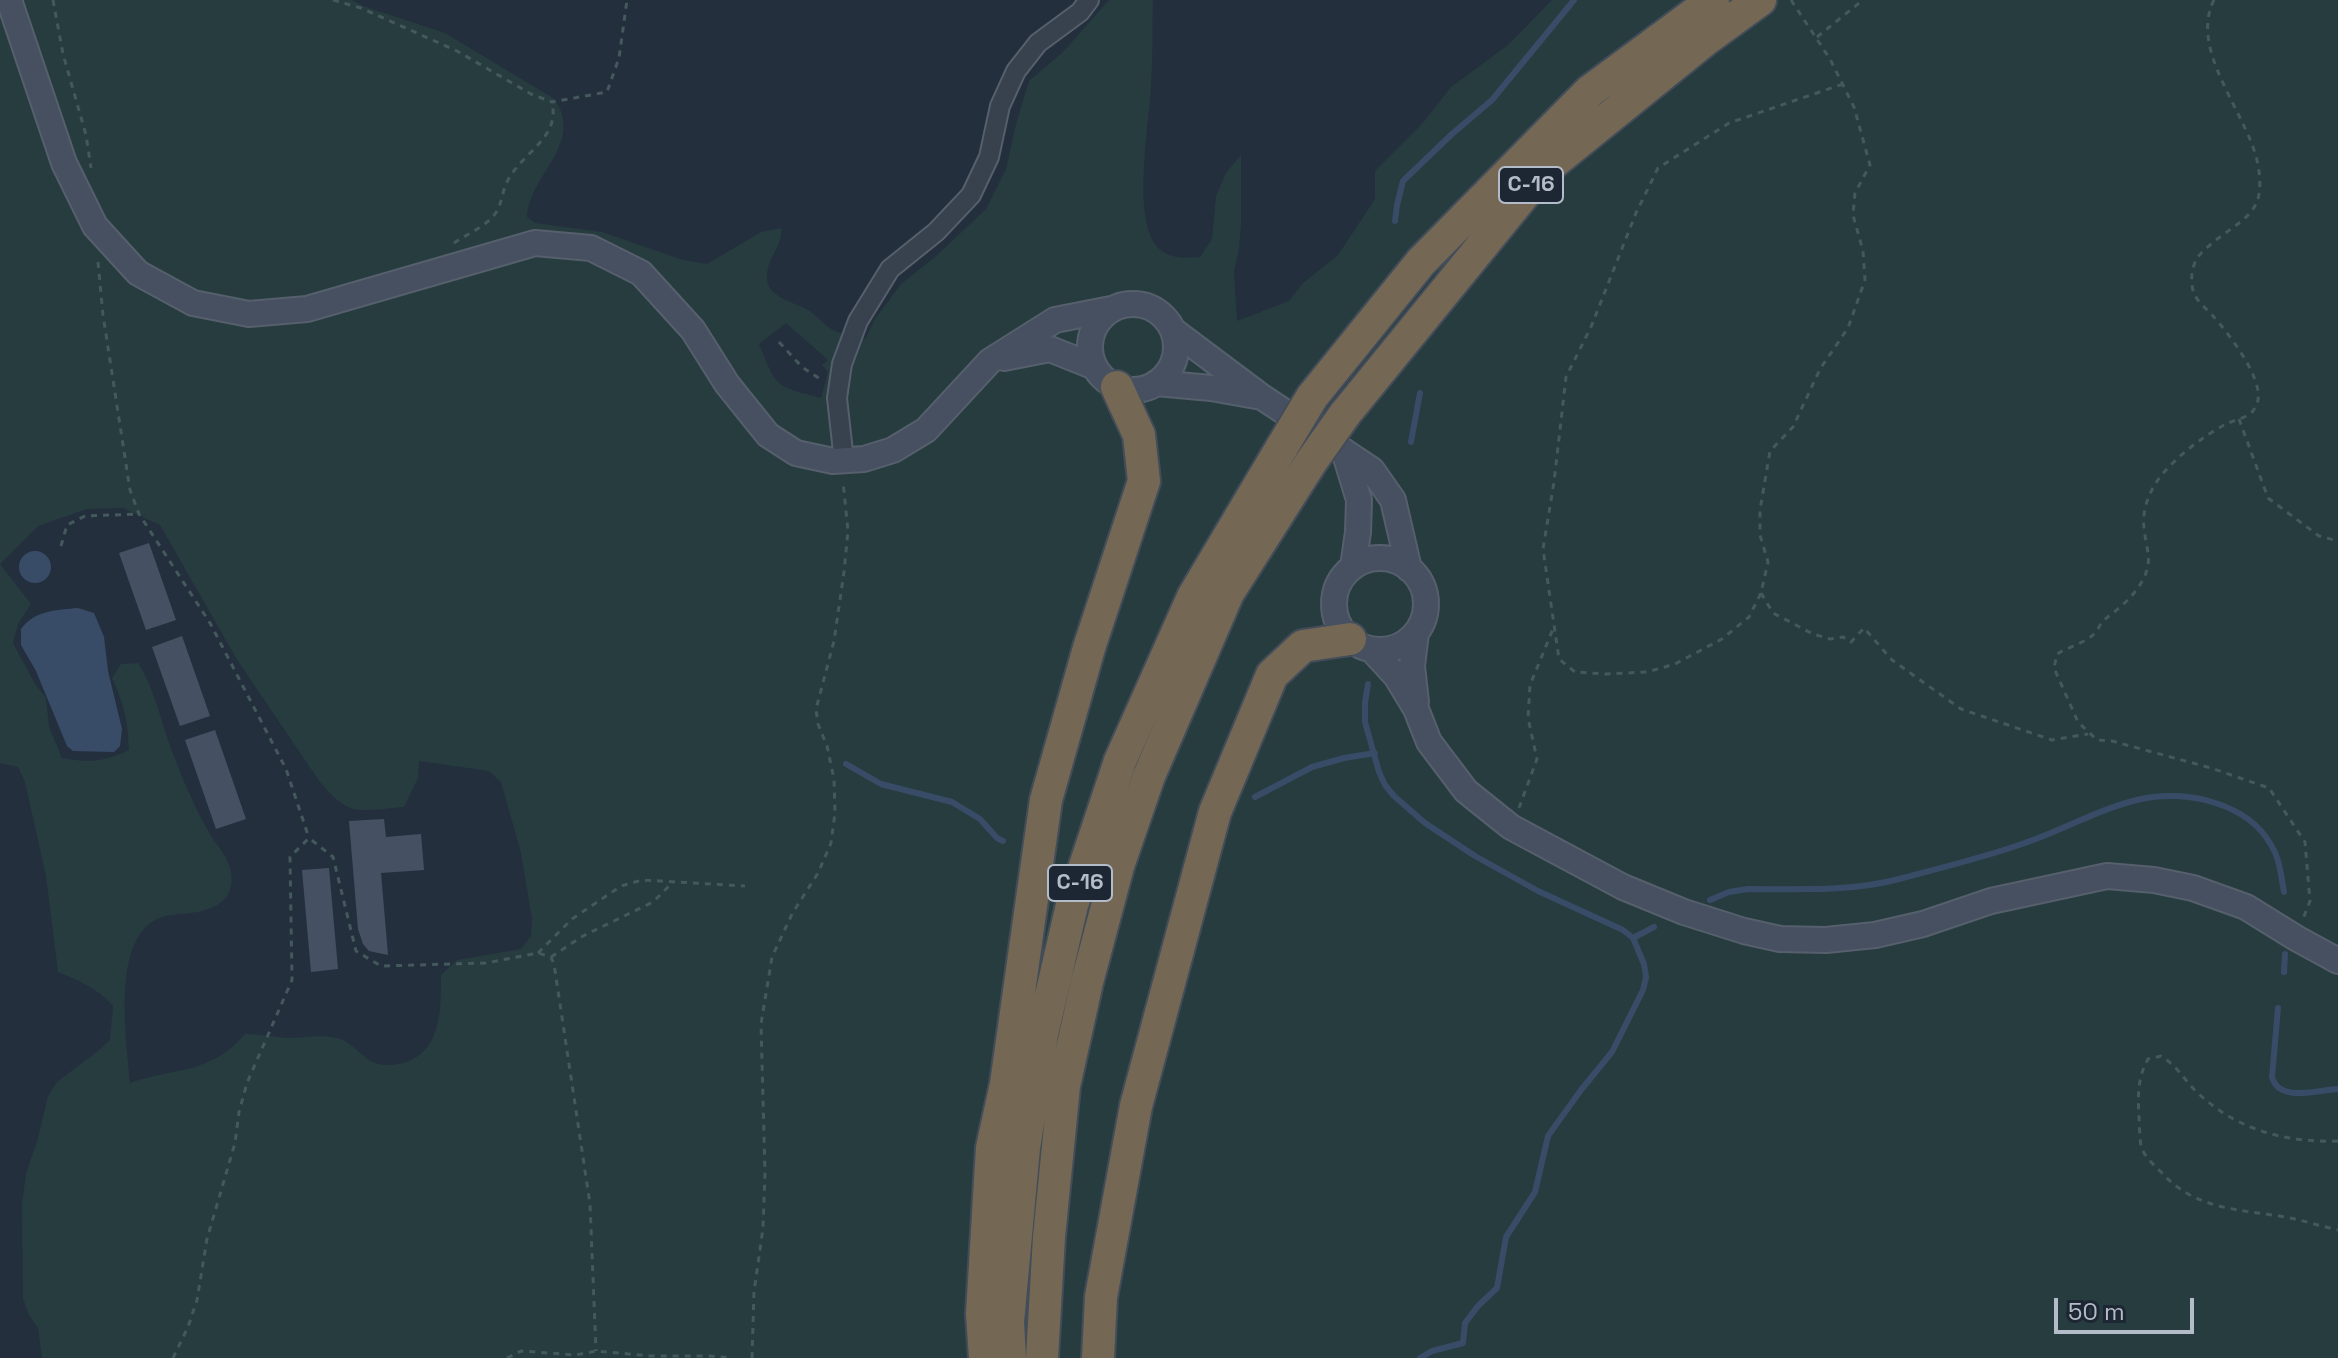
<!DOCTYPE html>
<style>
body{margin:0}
#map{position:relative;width:2338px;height:1358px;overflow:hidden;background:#242f3e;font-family:"Space Grotesk",sans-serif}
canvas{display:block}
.scale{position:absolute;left:2054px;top:1298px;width:140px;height:36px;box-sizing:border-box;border:4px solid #b4bcc9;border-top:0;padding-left:10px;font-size:24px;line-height:28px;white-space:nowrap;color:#b4bcc9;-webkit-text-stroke:6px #1d2633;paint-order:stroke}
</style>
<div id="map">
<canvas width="2338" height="1358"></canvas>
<div class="scale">50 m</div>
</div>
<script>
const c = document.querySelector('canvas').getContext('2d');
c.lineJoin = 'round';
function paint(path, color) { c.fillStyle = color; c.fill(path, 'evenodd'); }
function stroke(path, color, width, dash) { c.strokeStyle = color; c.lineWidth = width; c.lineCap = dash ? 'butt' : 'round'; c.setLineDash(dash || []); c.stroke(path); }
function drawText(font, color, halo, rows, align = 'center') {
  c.font = font + ' "Space Grotesk",sans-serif'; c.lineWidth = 8; c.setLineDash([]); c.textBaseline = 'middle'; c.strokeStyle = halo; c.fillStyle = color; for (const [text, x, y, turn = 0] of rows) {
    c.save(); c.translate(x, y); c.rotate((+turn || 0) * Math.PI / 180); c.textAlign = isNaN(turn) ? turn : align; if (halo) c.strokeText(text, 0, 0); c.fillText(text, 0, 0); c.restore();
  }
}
const green = new Path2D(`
 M0 0H352L363 6 445 33 553 98C587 141 529 175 527 217L535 223 602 232 683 260 707 264 761 232 781 228C783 245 768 257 767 275 765 299 796 301 811 312 819 318 826 327 835 331 844 335 856 337 865 339L875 319 901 284 935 257 986 209 1006 169 1016 124 1029 81 1063 52 1109 0H1153C1152 29 1153 58 1151 86 1149 125 1133 212 1155 244 1165 259 1184 258 1200 257L1212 239 1216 196 1226 173 1241 155V225L1239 249 1234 272 1237 321 1289 301 1303 283 1338 255 1375 199V171L1422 124 1451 87 1508 45 1552 0H2338V1358H42L38 1328 29 1315 23 1299 22 1204 26 1173 37 1142 48 1096 57 1082 98 1051 110 1040 113 1006C97 988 80 981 58 972L46 876 25 782 18 767 0 763ZM786 323 828 360 822 365 828 372 821 398C773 385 778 389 759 344ZM123 508 160 525 236 658 315 775C324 788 338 804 353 809 366 812 391 808 404 807L418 778 419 761 489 771 501 782 521 853 532 919 531 936 521 949 457 960 441 975C441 1009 442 1052 403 1063 395 1065 386 1066 378 1064 362 1060 354 1042 337 1038 322 1034 304 1038 288 1038 273 1037 260 1034 245 1034 210 1075 175 1067 130 1083 127 1041 107 923 171 915 189 913 215 913 227 896 235 883 232 869 225 856 221 849 215 843 211 836 197 812 185 785 175 759 162 727 156 691 138 663L121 664 112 678C124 704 128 721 129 750 103 762 90 763 62 758L49 727 46 698 35 684 13 643 18 624 31 604 0 564 38 526 87 509Z`);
const water = new Path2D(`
 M19 567a16 16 0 1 1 32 0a16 16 0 1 1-32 0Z
 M78 608 94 613 104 637 108 671 122 729 120 746 114 752 73 751 67 746 36 671 21 645V629C35 610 57 610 78 608Z`);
const stream = new Path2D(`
 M1395 221 1397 205 1403 181 1452 134 1492 100 1574 0
 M1411 442 1420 393
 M1368 684 1365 703V722L1379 772 1385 785 1394 796 1425 823 1475 856 1538 891 1623 930 1633 938 1644 964 1646 977 1643 990 1612 1052 1581 1090 1548 1136 1535 1192 1506 1237 1497 1288 1478 1306 1465 1323 1463 1343 1432 1351 1420 1358
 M846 764 881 784 952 802 980 819 997 838 1003 841
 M1255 797 1312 767 1344 758 1375 753
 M1710 900 1729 892 1748 889C1797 889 1851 892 1899 879 1940 868 1982 858 2022 844 2062 831 2100 808 2141 799 2185 789 2248 803 2271 845 2280 859 2281 876 2284 892
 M1633 938 1654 927
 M2284 972 2285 954
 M2278 1008 2272 1077C2279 1103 2318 1090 2338 1089`);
const building = new Path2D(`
 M149 543 176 620 146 630 119 553Z
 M182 636 210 716 180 726 152 647Z
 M215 730 246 819 216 829 185 740Z
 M384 819 386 837 421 834 424 870 381 873 388 955 369 951 363 944 358 929 349 821Z
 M329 868 338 969 311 972 302 870Z`);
const path = new Path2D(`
 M53 0 63 54 86 135 91 168
 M333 0 361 8 457 51 531 94 552 102 607 92 619 58 627 0
 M1791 0 1830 59 1854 107 1870 165 1855 193 1853 215 1863 251 1865 280 1848 328 1820 369 1793 427 1770 451 1760 510V535L1768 562 1761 593 1749 617 1722 639 1675 664 1647 672 1605 674 1575 672 1559 659 1543 549 1554 482 1566 377 1591 327 1636 213 1658 168 1729 123 1843 84
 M2214 0C2188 51 2249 115 2258 165 2267 215 2243 217 2210 245 2202 252 2195 258 2193 269 2191 276 2191 286 2194 293 2197 302 2207 309 2213 316 2228 333 2262 376 2258 400 2257 404 2255 408 2253 411 2247 418 2234 420 2226 424 2202 437 2177 456 2160 477 2149 492 2142 509 2144 528 2145 541 2151 557 2147 570 2140 592 2121 607 2104 620 2099 624 2099 630 2094 634 2085 643 2068 647 2057 654L2054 668 2078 722 2097 740 2112 741 2211 768 2269 788 2305 842 2310 901 2303 919
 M1817 37 1863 0
 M454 243C467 234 485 227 495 214 502 205 502 190 508 180 523 152 560 138 552 103
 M98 262 103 315 130 490 139 514 210 623 286 769 309 838
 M779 342 802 367 820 379
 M2239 419 2268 498 2319 536 2338 541
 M61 546 67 525 85 516 139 514
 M1761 593 1773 613 1813 634 1830 639 1843 637 1851 642 1864 628 1892 660 1961 709 2052 740 2088 734
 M1519 808 1537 759 1528 718 1530 685 1553 629
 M538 953 572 919 621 886 642 880 745 886
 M551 957 583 936 653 902 672 883
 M2338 1141C2287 1143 2238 1130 2200 1095 2185 1082 2178 1066 2161 1056L2148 1059C2137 1079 2138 1096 2139 1118 2140 1128 2139 1140 2142 1149 2146 1158 2154 1165 2161 1172 2195 1210 2238 1209 2285 1217 2302 1220 2320 1226 2338 1230
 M173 1358 188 1327 197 1300 207 1239 235 1143 239 1112 247 1083 292 980 290 857 309 838 333 857 356 951 381 966 486 963 538 953 551 957 554 964 590 1204 596 1351
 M507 1358 521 1351 576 1355 596 1351 651 1356H710L731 1358
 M752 1358 754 1292 763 1228 765 1173 761 1024 772 957 792 914 818 873 831 843 835 813 834 779 827 746 818 724 816 709 834 641 844 572 848 531 843 481`);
const street = new Path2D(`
 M844 461 837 398 842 364 858 321 890 269 936 232 971 195 989 157 1000 106 1016 71 1038 43 1080 12 1089 0`);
const secondary = new Path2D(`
 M9 0 64 163 95 226 138 273 193 303 249 314 307 309 535 243 591 248 641 273 693 330 727 384 768 435 796 453 833 461 864 459 893 450 926 430 990 361 1055 320 1111 309
 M1090 347a43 43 0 1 1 86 0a43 43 0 1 1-86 0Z
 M1174 331 1262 397 1372 470 1393 500 1409 569
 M1004 358 1050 349 1095 367
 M1156 383 1211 388 1256 396
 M1344 451 1359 500 1358 532 1353 567
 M1334 604a46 46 0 1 1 92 0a46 46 0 1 1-92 0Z
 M1372 650 1396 676 1416 709 1429 742 1466 791 1511 827 1623 887 1684 912 1744 931 1780 939 1826 940 1875 935 1923 924 1991 901 2107 876 2154 880 2193 888 2246 907 2296 938 2338 961
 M1416 702 1412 666 1416 633`);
const highway = new Path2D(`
 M1312 397 1421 262 1590 91 1713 0
 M1345 414 1543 171 1705 40 1760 0
 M985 1358 982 1314 992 1148 1006 1084 1046 800 1089 648 1144 481 1139 435 1117 387
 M1010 1358 1008 1322 1024 1148 1042 1034 1072 905 1120 761 1193 597 1282 447
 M1042 1358 1049 1237 1064 1086 1087 982 1118 866 1149 776 1228 593 1311 462
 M1098 1358 1101 1297 1136 1106 1215 812 1272 675 1303 646 1350 639`);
const highwayBridge = new Path2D(`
 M1282 447 1312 397
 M1311 462 1345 414`);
const shields = [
 [1531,185,64],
 [1080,883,64]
];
const shieldNames = [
 ["C-16",1531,185],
 ["C-16",1080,883]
];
paint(green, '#263c3f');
paint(water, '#394c67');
stroke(stream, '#394c67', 6);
paint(building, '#455162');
stroke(street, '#565f6c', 22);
stroke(secondary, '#565f6c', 28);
stroke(highway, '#434c59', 36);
stroke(path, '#44595c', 3, [6, 6]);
stroke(street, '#38414e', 18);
stroke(secondary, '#465061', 24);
stroke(highway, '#746855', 32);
stroke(highwayBridge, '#434c59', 36, []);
stroke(highwayBridge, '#746855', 32);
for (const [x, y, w] of shields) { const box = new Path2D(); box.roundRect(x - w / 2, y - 18, w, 36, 6); c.fillStyle = '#1d2633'; c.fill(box); stroke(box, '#b4bcc9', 2); }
drawText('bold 22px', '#b4bcc9', null, shieldNames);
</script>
